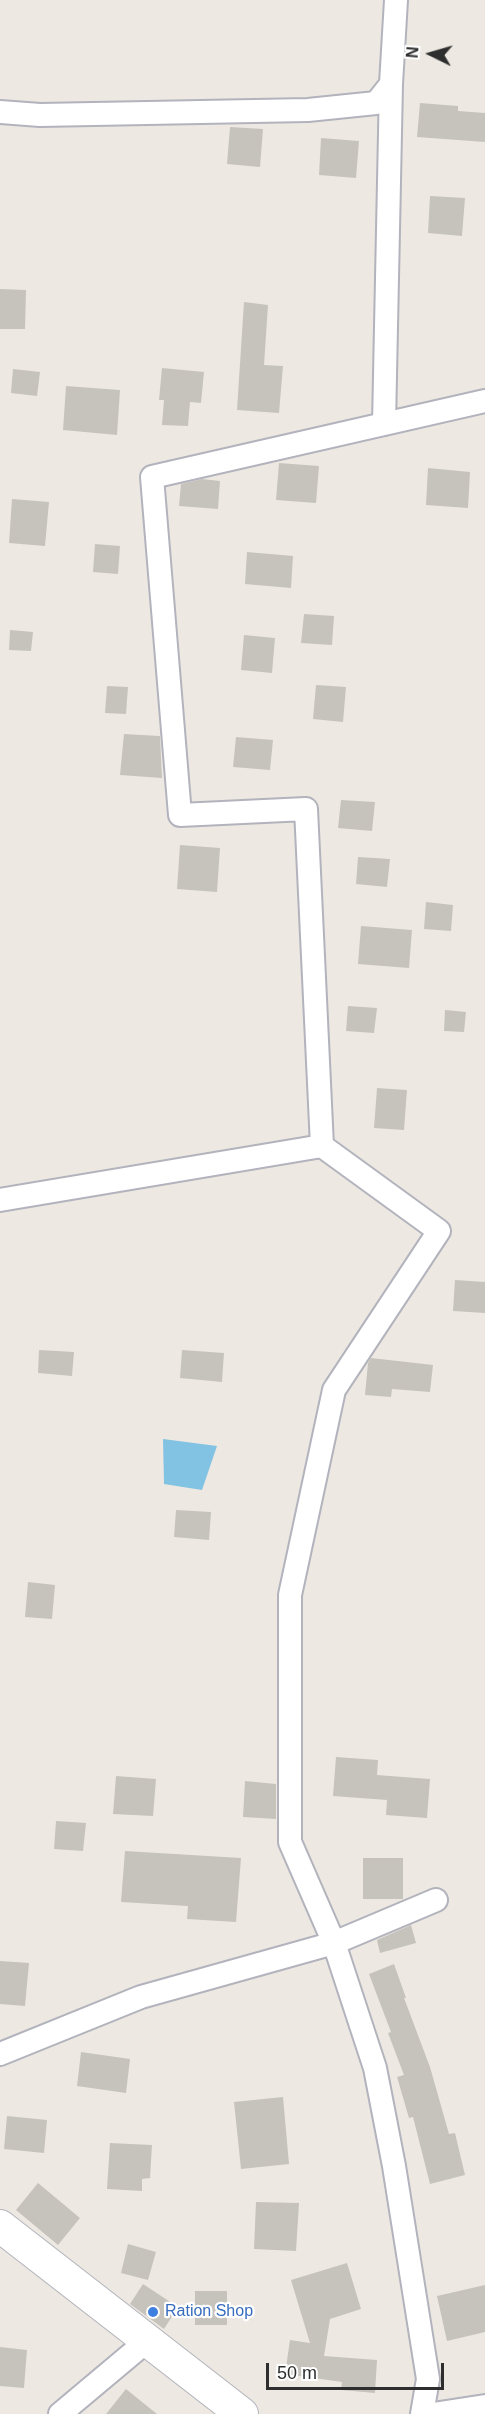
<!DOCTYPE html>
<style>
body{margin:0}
#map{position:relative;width:485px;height:2414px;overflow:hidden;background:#ede9e2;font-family:Helvetica,sans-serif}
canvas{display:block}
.north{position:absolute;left:401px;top:24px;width:60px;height:60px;-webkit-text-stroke:4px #fff;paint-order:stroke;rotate:275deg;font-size:16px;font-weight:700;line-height:24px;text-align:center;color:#2e2e2e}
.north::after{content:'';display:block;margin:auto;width:21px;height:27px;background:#2e2e2e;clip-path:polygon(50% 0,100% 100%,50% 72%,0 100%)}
.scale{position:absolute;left:266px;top:2363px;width:178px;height:27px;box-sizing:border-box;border:3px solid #2e2e2e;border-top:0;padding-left:8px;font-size:18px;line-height:21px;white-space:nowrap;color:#2e2e2e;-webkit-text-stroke:4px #fff;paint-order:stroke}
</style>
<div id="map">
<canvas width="485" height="2414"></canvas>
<div class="north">N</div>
<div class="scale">50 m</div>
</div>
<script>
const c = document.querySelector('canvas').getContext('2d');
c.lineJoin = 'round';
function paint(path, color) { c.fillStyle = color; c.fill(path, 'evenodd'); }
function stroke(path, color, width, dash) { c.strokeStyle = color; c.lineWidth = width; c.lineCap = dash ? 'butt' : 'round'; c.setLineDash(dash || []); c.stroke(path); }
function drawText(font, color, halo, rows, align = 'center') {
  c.font = font + ' Helvetica,sans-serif'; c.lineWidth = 4.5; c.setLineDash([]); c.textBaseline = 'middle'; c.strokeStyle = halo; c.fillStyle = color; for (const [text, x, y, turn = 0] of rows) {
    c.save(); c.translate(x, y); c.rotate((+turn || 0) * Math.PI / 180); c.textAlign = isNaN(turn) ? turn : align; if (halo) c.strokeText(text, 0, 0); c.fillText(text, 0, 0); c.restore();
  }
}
const water = new Path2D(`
 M163 1439 217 1446 202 1490 164 1484Z`);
const building = new Path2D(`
 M420 103 458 106V111L485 113V142L417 137Z
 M230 127 263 129 260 167 227 164Z
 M321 138 359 141 356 178 319 175Z
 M430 196 465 198 462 236 428 233Z
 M0 289 26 290 25 329H0Z
 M244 302 268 305 264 365 283 366 279 413 237 410Z
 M162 368 204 372 201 403 190 402 188 426 162 425 164 400H159Z
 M13 369 40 372 37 396 11 393Z
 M66 386 120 390 117 435 63 430Z
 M279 463 319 466 316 503 276 500Z
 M428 468 470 472 468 508 426 505Z
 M202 479 220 481 218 509 179 506 181 484Z
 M12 499 49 502 45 546 9 543Z
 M95 544 120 546 118 574 93 572Z
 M247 552 293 556 291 588 245 584Z
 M304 614 334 616 332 645 301 643Z
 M10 630 33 632 31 651 9 650Z
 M244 635 275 638 272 673 241 670Z
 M316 685 346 687 343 722 313 719Z
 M107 686 128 687 126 714 105 713Z
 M124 734 160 736 162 778 120 775Z
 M236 737 273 740 270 770 233 767Z
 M341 800 375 802 372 831 338 828Z
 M180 845 220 848 217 892 177 889Z
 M358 857 390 859 387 887 356 884Z
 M426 902 453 905 451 931 424 929Z
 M361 926 412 930 409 968 358 964Z
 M348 1006 377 1008 374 1033 346 1031Z
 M445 1010 466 1012 464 1032 444 1031Z
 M377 1088 407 1090 404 1130 374 1128Z
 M455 1280 485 1282V1313L453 1311Z
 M39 1350 74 1352 72 1376 38 1373Z
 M182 1350 224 1353 222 1382 180 1378Z
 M371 1358 433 1365 430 1392 392 1389 391 1397 365 1395 368 1363Z
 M176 1510 211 1512 209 1540 174 1537Z
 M28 1582 55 1585 52 1619 25 1617Z
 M336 1757 378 1760 377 1775 430 1779 427 1818 386 1815 387 1800 333 1796Z
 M116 1776 156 1779 153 1816 113 1814Z
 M245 1781 276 1784V1819L243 1817Z
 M56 1821 86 1823 83 1851 54 1849Z
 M125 1851 241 1858 236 1922 187 1919 188 1906 121 1902Z
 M363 1858H403V1899H363Z
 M411 1925 416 1943 380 1953 377 1940Z
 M0 1961 29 1963 25 2006 0 2004Z
 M394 1964 406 1998H404L430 2067 449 2134 455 2133 465 2175 430 2184 413 2117 409 2118 397 2077 404 2075 388 2033 391 2032 369 1974Z
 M81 2052 130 2059 126 2093 77 2086Z
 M283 2097 289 2164 241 2169 234 2102Z
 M7 2116 47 2120 44 2153 4 2149Z
 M110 2143 152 2145 150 2178 142 2179V2191L107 2189Z
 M38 2183 80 2218 58 2245 16 2210Z
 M256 2202 299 2203 296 2251 254 2249Z
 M128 2244 156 2252 148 2280 121 2273Z
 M347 2263 361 2309 330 2319 324 2356 377 2360 375 2393 341 2390 342 2382 285 2374 290 2340 310 2343 291 2280Z
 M143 2284 178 2307 164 2329 130 2304Z
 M485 2285V2332L447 2341 437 2296Z
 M195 2291H227V2325H195Z
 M0 2347 27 2350 24 2388 0 2386Z
 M126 2389 157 2414H106Z`);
const minor = new Path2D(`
 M0 112 40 115 308 110 376 103 391 84 396 0
 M384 424 391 84
 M322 1146 306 809 180 815 152 477 485 401
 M0 1200 322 1146 439 1231 334 1390 290 1595V1842L334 1943 375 2068 394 2166 428 2379 422 2414
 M0 2054 141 1997 334 1943 436 1900
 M60 2414 147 2341
 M433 2414 485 2406`);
const secondary = new Path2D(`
 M0 2226 242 2414`);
const markers = [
 [153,2312,6,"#3f7fe0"]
];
const shopNames = [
 ["Ration Shop",165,2312]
];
paint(water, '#82c2e2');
paint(building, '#c6c3bd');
stroke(minor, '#b2b3bc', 26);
stroke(secondary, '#b2b3bc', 34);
stroke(minor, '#fff', 22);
stroke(secondary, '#fff', 32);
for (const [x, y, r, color] of markers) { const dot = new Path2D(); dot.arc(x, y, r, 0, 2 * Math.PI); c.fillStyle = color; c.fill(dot); stroke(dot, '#fff', 2); }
drawText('16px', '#366cbe', '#fff', shopNames, 'left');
</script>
